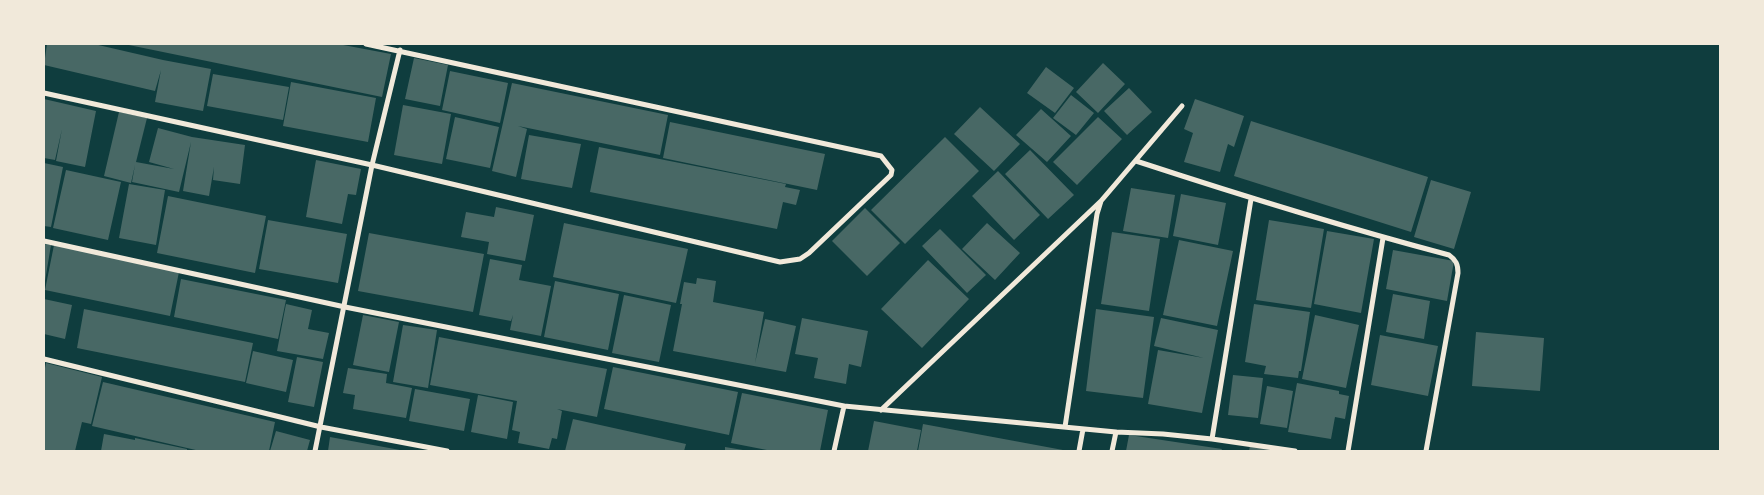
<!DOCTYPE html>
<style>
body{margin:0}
#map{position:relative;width:1764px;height:495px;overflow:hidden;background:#0f3d3e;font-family:Merriweather,serif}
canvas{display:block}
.frame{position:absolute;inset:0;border:45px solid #f1e9da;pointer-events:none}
</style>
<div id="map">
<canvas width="1764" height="495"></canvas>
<div class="frame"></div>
</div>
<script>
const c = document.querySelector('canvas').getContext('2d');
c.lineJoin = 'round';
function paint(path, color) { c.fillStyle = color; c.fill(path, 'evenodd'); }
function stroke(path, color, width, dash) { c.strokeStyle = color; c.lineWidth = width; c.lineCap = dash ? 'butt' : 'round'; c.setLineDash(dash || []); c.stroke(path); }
const building = new Path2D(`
 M47 44H94L163 60 211 69 203 111 155 102 161 70 155 91 44 65Z
 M124 44H338L391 54 382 97Z
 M414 58 448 65 440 106 405 99Z
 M1103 63 1125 84 1098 113 1076 92Z
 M1046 67 1074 88 1055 113 1027 93Z
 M450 71 508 83 500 123 442 110Z
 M213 74 289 87 283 120 207 106Z
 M291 82 376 98 368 142 283 126Z
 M512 83 668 115 660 155 518 126 527 129 516 177 492 171Z
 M1129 88 1152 112 1127 135 1104 111Z
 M1071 95 1094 113 1076 135 1053 118Z
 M44 99 96 111 85 167 56 161 62 129 55 160 44 158Z
 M1195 99 1244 116 1234 147 1228 144 1220 172 1184 162 1193 133 1184 129Z
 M403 105 451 114 442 164 394 155Z
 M980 107 1020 144 994 171 954 134Z
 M1041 109 1071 136 1047 162 1016 135Z
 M119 112 147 118 136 162 174 169 149 162 158 128 192 137 245 145 240 184 213 180 214 167 209 196 183 191 191 142 179 192 132 182 135 165 131 183 104 176Z
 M455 117 499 127 490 168 446 159Z
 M1098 117 1122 139 1077 185 1053 162Z
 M1251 121 1428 177 1411 232 1234 176Z
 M670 122 825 154 817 190 663 158Z
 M529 135 581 144 572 188 521 179Z
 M945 137 979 171 905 244 871 210Z
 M599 147 786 184 785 187 800 190 796 205 783 202 777 229 590 192Z
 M1030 150 1074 195 1048 219 1005 174Z
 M316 160 361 169 356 195 348 194 342 224 306 217Z
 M44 163 63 167 51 227 44 226Z
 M66 170 121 182 108 240 53 228Z
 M998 171 1040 215 1014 240 972 196Z
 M1431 180 1471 192 1454 249 1414 237Z
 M129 184 165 190 156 245 119 238Z
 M1131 188 1175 195 1168 238 1123 231Z
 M1181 194 1226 203 1218 245 1173 236Z
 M168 196 266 216 255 273 157 253Z
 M496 207 534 215 525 261 487 254 489 242 461 237 466 212 494 217Z
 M865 208 900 243 867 276 832 241Z
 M268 220 347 234 338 283 259 269Z
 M1269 220 1324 229 1311 308 1256 300Z
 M564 223 688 249 676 303 553 277Z
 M987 223 1020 253 995 280 962 249Z
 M940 229 986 275 967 293 922 246Z
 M1327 231 1374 239 1361 313 1314 304Z
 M1112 232 1160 239 1149 311 1101 304Z
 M369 233 484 254 473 312 358 291Z
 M1179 240 1233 251 1217 326 1163 315Z
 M44 244 51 245 45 281H44Z
 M54 245 179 272 170 316 45 290Z
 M1393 250 1454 261 1447 301 1386 289Z
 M490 259 522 265 519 280 551 286 541 336 510 330 513 315 511 321 479 315Z
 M928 260 969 299 922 348 881 309Z
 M697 278 716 281 713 302 764 312 755 363 765 319 796 326 786 372 673 351 682 304H680L684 282 696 284Z
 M181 279 286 300 278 339 174 317Z
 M555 281 619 294 608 350 544 337Z
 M1393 294 1430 301 1424 339 1386 332Z
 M624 295 671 305 659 362 612 353Z
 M44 299 72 305 65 339 44 334Z
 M286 304 312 310 308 329 329 333 323 359 277 351Z
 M1254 304 1310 312 1301 371H1299L1298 378 1264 374 1266 366 1245 362Z
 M84 309 253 343 245 382 77 348Z
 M1096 309 1154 317 1143 398 1086 391Z
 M363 315 399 322 389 372 353 365Z
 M1315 315 1359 325 1346 388 1302 379Z
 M802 318 868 331 861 367 849 364 846 384 814 378 818 358 795 354Z
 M1161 318 1218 330 1202 413 1148 404 1158 350 1204 358 1154 346Z
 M403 325 437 330 428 388 393 382Z
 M1476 332 1544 338 1540 391 1472 386Z
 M1380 335 1438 346 1428 396 1371 385Z
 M439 337 607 369 597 417 557 409 562 411 557 439 552 438 549 449 518 443 520 432 512 430 517 401 430 385Z
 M253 351 293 360 286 392 246 383Z
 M297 357 323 362 314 407 288 402Z
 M46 363 102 377 91 424 82 422 75 451H44V373Z
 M613 367 738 392 729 435 604 409Z
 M348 368 387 374 386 383 412 388 406 418 353 409 355 395 343 393Z
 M1233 375 1263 378 1258 418 1228 415Z
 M103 382 275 422 269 451H200L92 426Z
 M1297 383 1339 391V394L1349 396 1345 419 1335 417 1331 439 1288 432Z
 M1267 386 1293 391 1287 428 1260 424Z
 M415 389 470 399 464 431 409 421Z
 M742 393 828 410 820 451H772L731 443Z
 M478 395 513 402 507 439 471 432Z
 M573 419 686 444 684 451H565Z
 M874 421 921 430 917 451H868Z
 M923 424 1063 450V451H918Z
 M276 431 310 440 307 451H270Z
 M104 434 135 440V438L187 449V451H101Z
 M1129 435 1222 449 1221 451H1126Z
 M330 437 400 450V451H328Z
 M1250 445 1280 451H1249Z
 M725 447 743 450V451H725Z`);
const minor = new Path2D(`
 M44 93 372 165 780 262 800 259 809 253 891 175 892 170 881 156 366 44
 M1136 161C1240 195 1343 227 1449 255 1456 260 1458 264 1458 273L1426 451
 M44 241 345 307 844 406 1116 432 1163 434 1212 439 1295 451
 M44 359 321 427 447 451
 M881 410 1101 201
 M1065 427 1097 214 1101 201 1182 106
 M1212 439 1251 199
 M315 451 372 165 400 50
 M834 451 844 406
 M1079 451 1083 429
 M1112 451 1116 432
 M1348 451 1383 238`);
paint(building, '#486865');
stroke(minor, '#f1e9da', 5);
</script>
